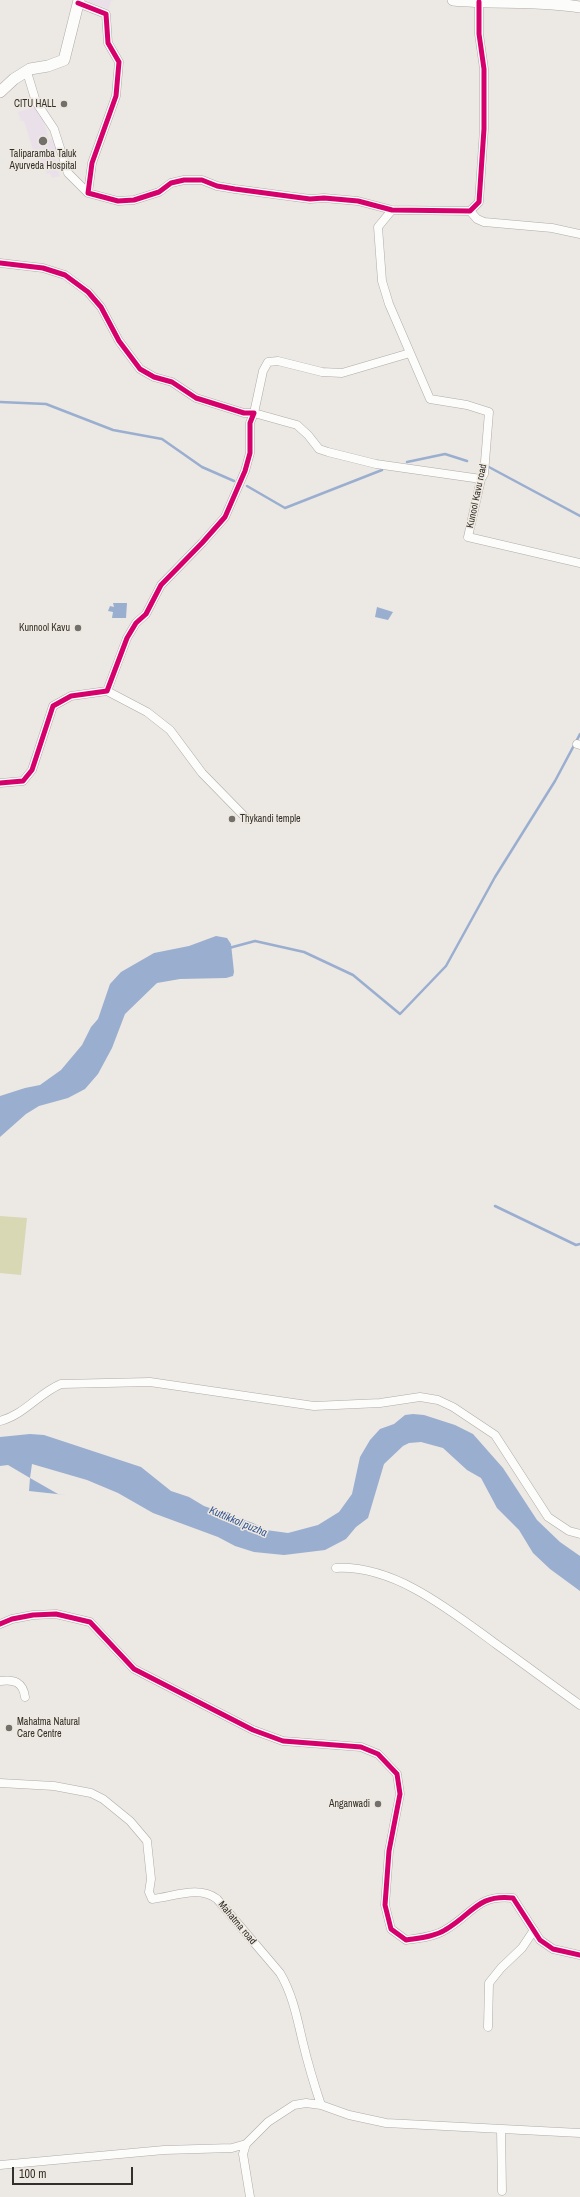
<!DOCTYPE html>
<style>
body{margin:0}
#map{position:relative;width:580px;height:2197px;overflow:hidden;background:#ece8e4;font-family:"Archivo Narrow",sans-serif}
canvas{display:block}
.scale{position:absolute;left:12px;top:2167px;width:121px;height:18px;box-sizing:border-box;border:2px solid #32302c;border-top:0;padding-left:5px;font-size:12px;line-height:14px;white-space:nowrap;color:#32302c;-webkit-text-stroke:3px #efe9e0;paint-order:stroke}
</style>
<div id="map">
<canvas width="580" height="2197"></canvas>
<div class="scale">100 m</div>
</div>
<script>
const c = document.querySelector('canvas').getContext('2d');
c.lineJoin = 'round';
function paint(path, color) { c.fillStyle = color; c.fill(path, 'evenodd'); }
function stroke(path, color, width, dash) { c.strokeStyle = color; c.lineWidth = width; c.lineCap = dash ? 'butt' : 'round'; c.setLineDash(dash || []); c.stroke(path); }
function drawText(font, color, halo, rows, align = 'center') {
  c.font = font + ' "Archivo Narrow",sans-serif'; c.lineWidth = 3; c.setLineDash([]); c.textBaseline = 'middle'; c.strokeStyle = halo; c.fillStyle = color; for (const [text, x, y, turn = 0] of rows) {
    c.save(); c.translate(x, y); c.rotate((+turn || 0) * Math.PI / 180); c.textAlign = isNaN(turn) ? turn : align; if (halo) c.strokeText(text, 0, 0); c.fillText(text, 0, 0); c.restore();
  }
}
const medical = new Path2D(`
 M89 0H114L111 1 109 9 89 2Z
 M36 107 39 116H42L49 140 54 138 58 152 54 153 60 176 52 178 50 173 47 174 43 162 40 163 39 158 36 159 24 121H21L18 112Z`);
const green = new Path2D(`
 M0 1216 27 1218 21 1275 0 1273Z`);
const water = new Path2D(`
 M113 603H127L126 618H112L113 612 108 611 110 606 114 607Z
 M377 607 393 612 388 620 375 617Z
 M216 936 227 938 231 944 234 972 233 976 226 978 180 979 157 983 125 1014 112 1048 98 1074 85 1089 68 1098 39 1106 26 1114 0 1137V1096L25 1088 40 1085 61 1070 82 1045 91 1027 98 1019 110 984 121 972 154 953 189 946Z
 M413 1414 424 1415 455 1425 473 1434 503 1468 537 1520 560 1542 580 1556V1591L550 1569 533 1553 519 1530 497 1508 481 1478 467 1470 443 1448 421 1442 409 1443 403 1446 384 1464 368 1518 356 1527 346 1539 325 1550 284 1555 254 1552 235 1546 218 1537 153 1513 118 1493 87 1480 32 1464 30 1478 58 1494 66 1495 29 1491 30 1478 8 1465 0 1466V1437L30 1434 44 1435 141 1467 171 1491 189 1497 204 1506 253 1523 266 1530 288 1533 318 1525 339 1512 352 1494 360 1457 370 1440 380 1429 394 1424 405 1415Z`);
const stream = new Path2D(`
 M0 402 46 404 113 430 162 439 202 467 234 481
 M407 462 445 454 467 461
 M487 466 580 516
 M247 486 285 508 382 470
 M229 948 255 941 304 952 353 975 400 1014 446 966 495 877 555 781 580 734
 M495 1206 576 1245 580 1244`);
const minor = new Path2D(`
 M78 3 106 14 108 43 119 62 116 96 92 163 88 193 118 201 134 200 159 192 171 183 184 180H202L217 186 235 189 310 199 324 198 358 201 392 210 470 211 479 202 484 129V69L479 34V2
 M27 72 36 102 54 129 68 173 88 193
 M392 210 378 227 382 281 389 304 430 399 467 405 489 412 484 474 481 479 468 537 580 563
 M470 211 477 219 484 222 552 228 580 234
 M0 263 43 268 65 275 88 292 101 307 119 341 140 369 154 377 172 382 196 398 244 413H254L250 423V453L245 471 225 517 202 543 161 585 146 614 136 623 127 638 107 691 71 696 53 706 32 770 23 781 0 783
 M410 353 342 373 322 372 278 361 268 362 263 371 254 413 297 425 308 435 319 449 328 452 376 464 481 479
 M107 691 147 712 170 730 202 773 247 819
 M577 744 580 745
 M0 1421C24 1415 39 1393 61 1384L150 1382 314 1406 380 1403 420 1397 438 1400 453 1407 495 1435 548 1517 569 1531 580 1534
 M336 1568C395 1565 451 1611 496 1644 524 1664 552 1685 580 1705
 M0 1624 12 1619 33 1615 56 1614 90 1622 134 1669 253 1730 283 1741 361 1747 378 1754 397 1774 400 1794 389 1851 385 1905 391 1929 406 1940C418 1938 434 1937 445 1930 473 1914 477 1894 513 1898L540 1940 553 1949 580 1955
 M0 1681C14 1679 23 1682 25 1697
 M0 1783 54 1786 91 1793 103 1799 130 1821 147 1841 151 1879 149 1892 152 1899C173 1897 199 1885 217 1899L280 1973C293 1995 297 2018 303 2043 308 2064 314 2084 321 2105
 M488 2027 489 1983 501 1968 522 1948 534 1930
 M501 2129 502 2191
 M0 2165 164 2150 232 2148 246 2144
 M250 2197 243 2154 246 2144 268 2122 294 2105 306 2103 321 2105 349 2115 386 2123 580 2133`);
const secondary = new Path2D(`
 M453 0C495 4 538 0 580 7
 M0 92 14 79 30 69 48 66 64 60 79 0`);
const cycleway = new Path2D(`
 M78 3 106 14 108 43 119 62 116 96 92 163 88 193 118 201 134 200 159 192 171 183 184 180H202L217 186 235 189 310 199 324 198 358 201 392 210 470 211 479 202 484 129V69L479 34V2
 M0 263 43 268 65 275 88 292 101 307 119 341 140 369 154 377 172 382 196 398 244 413H254L250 423V453L245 471 225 517 202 543 161 585 146 614 136 623 127 638 107 691 71 696 53 706 32 770 23 781 0 783
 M0 1624 12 1619 33 1615 56 1614 90 1622 134 1669 253 1730 283 1741 361 1747 378 1754 397 1774 400 1794 389 1851 385 1905 391 1929 406 1940C418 1938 434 1937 445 1930 473 1914 477 1894 513 1898L540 1940 553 1949 580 1955`);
const markers = [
 [64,104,4,"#73706c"],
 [43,141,5,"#73706c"],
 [78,628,4,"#73706c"],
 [232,819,4,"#73706c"],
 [9,1728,4,"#73706c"],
 [378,1804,4,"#73706c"]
];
const poiNames = [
 ["CITU HALL",56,104],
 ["Taliparamba Taluk",43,154,"center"],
 ["Ayurveda Hospital",43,166,"center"],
 ["Kunnool Kavu",70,628],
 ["Thykandi temple",240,819,"left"],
 ["Mahatma Natural",17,1722,"left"],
 ["Care Centre",17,1734,"left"],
 ["Anganwadi",370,1804]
];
const streetNames = [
 ["Kunool Kavu road",477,496,-78],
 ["Mahatma road",237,1923,50]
];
const waterNames = [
 ["Kuttikkol puzha",238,1522,23]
];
paint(medical, '#eae0ea');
paint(green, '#d8d8b5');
paint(water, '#9aaed0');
stroke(stream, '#9aaed0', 2.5);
stroke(minor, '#aeaca9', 9);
stroke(secondary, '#aeaca9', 12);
stroke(minor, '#fcfcfb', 8);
stroke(secondary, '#fcfcfb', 11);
stroke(cycleway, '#d6006c', 5);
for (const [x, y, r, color] of markers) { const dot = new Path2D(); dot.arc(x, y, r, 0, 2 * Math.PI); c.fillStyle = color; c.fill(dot); stroke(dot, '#efe9e0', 1.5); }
drawText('10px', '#32302c', '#efe9e0', poiNames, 'right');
drawText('10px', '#32302c', '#efe9e0', streetNames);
drawText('italic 11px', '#2f5393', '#efe9e0', waterNames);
</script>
